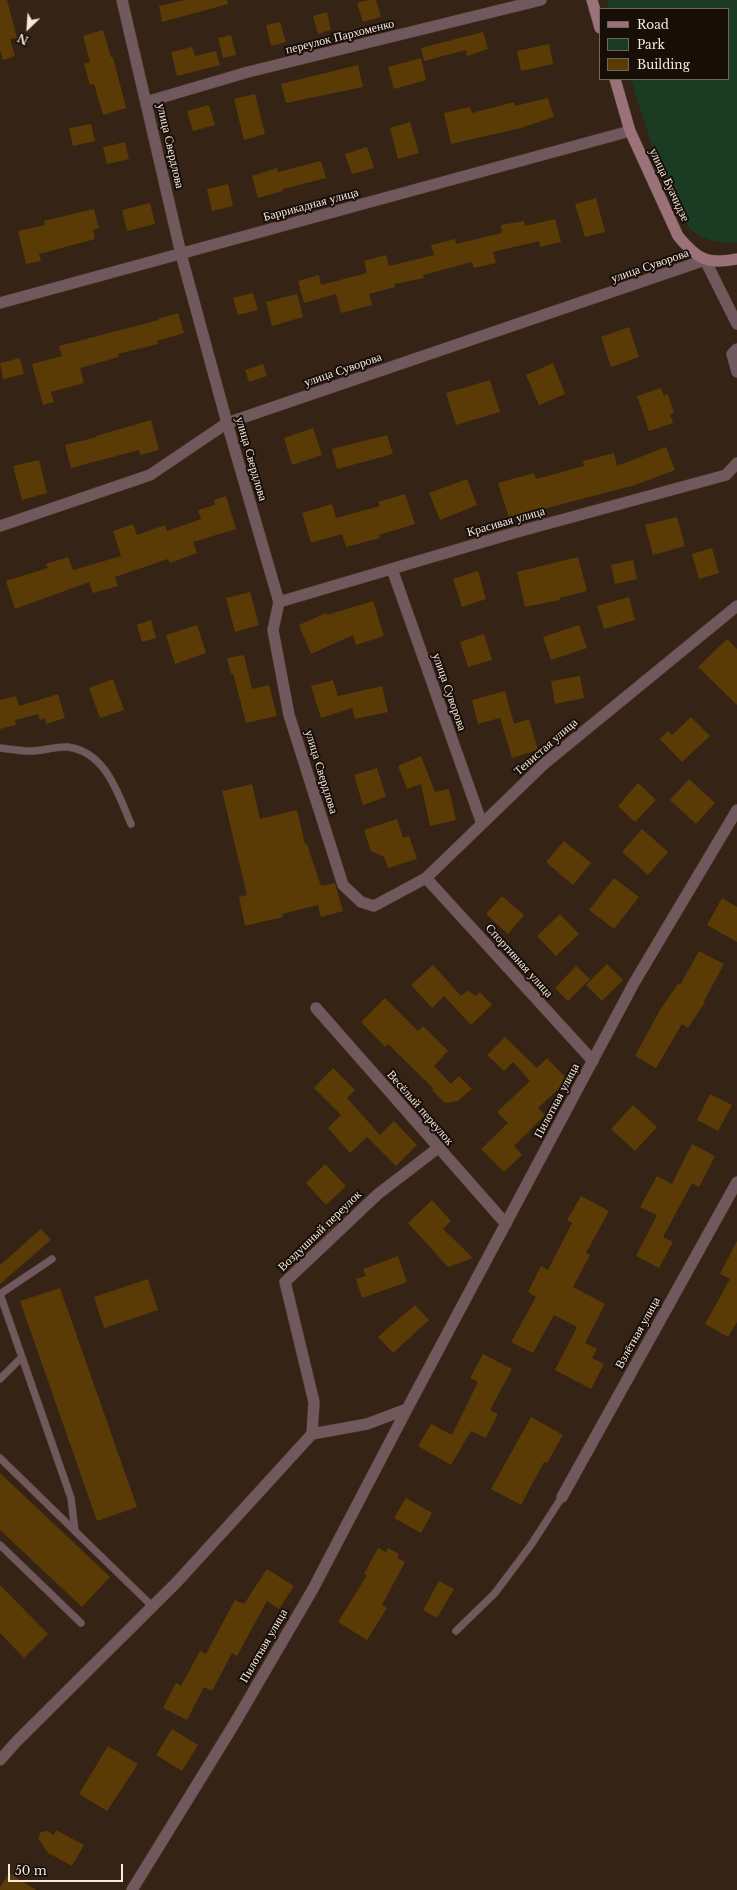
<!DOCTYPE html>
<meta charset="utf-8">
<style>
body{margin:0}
#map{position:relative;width:737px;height:1890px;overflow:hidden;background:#352315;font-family:"Libre Baskerville",serif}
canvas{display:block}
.legend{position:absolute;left:599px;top:8px;width:130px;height:72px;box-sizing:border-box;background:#170e08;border:1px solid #70665e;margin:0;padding:5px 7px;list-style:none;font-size:12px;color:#f6e9e0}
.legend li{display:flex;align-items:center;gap:8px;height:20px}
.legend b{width:20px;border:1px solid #70665e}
.north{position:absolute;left:8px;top:8px;width:40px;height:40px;-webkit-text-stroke:3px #170e08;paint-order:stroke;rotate:205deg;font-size:11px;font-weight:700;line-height:16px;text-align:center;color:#f6e9e0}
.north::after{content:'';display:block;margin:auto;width:14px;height:18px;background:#f6e9e0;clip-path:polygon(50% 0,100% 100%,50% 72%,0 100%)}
.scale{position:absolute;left:8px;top:1864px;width:115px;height:18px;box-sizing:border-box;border:2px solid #f6e9e0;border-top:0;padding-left:5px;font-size:12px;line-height:14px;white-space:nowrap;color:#f6e9e0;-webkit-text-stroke:3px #170e08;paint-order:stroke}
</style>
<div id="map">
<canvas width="737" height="1890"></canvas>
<ul class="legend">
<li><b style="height:5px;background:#9b727a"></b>Road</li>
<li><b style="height:11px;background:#1b3c22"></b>Park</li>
<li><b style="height:11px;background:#5a3b06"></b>Building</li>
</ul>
<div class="north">N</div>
<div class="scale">50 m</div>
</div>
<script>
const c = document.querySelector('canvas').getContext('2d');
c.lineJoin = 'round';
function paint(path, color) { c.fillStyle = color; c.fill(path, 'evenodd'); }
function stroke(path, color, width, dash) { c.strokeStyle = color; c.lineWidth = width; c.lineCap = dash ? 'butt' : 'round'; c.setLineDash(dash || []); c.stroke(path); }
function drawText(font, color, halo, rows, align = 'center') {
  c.font = font + ' "Libre Baskerville",serif'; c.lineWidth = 4; c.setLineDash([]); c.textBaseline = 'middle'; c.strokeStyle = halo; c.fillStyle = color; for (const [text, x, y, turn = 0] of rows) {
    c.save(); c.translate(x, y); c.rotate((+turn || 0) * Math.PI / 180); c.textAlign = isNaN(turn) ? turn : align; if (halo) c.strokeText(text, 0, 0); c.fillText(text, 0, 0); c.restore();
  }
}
const green = new Path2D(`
 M607 0H737V243C724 243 710 242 698 235 672 221 641 110 631 79H728V9H609Z`);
const building = new Path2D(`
 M0 0H7L17 38 10 39 15 56 3 60 0 50Z
 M185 0H227L228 4 162 22 159 6Z
 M369 0H376L381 17 363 22 357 3Z
 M327 12 331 30 318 34 313 16Z
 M280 22 286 42 271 46 266 25Z
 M103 30 111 57H113L126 108 103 115 94 84 90 85 84 64 90 62 83 36Z
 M483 32 488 49 467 56 466 50 424 61 421 48Z
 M231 35 236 55 223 58 218 38Z
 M549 44 553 64 521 71 517 51Z
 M192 47 195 56 216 51 220 65 177 76 171 52Z
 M421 58 426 80 394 89 388 67Z
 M358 65 363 87 286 103 281 84Z
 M255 94 265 134 244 140 234 99Z
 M548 98 554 117 521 128 451 144 444 113 470 107 472 113 514 102 515 106Z
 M209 105 215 125 193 131 187 111Z
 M410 122 419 153 398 159 390 128Z
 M91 124 95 141 73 146 69 128Z
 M125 142 129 159 107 164 103 147Z
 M367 147 374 168 352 174 345 154Z
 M321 161 326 178 283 189V191L258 198 252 176 277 168 278 172Z
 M228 184 233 206 212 211 207 189Z
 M596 198 605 232 585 237 575 204Z
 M150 203 155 224 127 231 122 210Z
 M94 209 99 228 93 230 95 239 39 254 41 261 26 264 18 231 45 225 44 221Z
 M555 219 561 242 540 247 539 241 493 252 496 263 474 268 472 262 423 275 424 278 394 284 395 287 369 294 372 305 341 313 336 294 304 303 298 281 319 275 321 285 367 273 364 261 386 255 389 266 434 255 431 245 455 239 456 244 502 233 501 225 524 221 525 226Z
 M253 293 258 310 238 315 233 298Z
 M297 294 303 317 272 326 266 302Z
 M178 313 184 333 157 341 158 344 118 354 119 357 80 368 84 383 51 392 54 402 43 405 32 364 62 356 59 346 159 320 158 319Z
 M629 327 639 357 611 367 601 337Z
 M20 358 24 374 3 379 0 363Z
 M553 363 565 394 539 405 526 375Z
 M263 364 267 376 249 382 245 370Z
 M490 380 500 412 456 425 446 393Z
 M661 388 664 396 668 394 674 413 670 414 673 423 649 431 637 396Z
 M151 420 159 450 140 455 139 450 71 468 65 445 97 437 96 436Z
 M313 428 322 455 292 465 284 438Z
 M387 435 393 454 337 469 332 449Z
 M666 447 675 470 635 485 509 518 498 483 534 473 536 479 584 466 583 461 614 453 617 466Z
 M39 460 47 493 22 500 13 466Z
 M467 479 477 505 440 520 429 493Z
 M405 494 415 524 379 535 380 538 346 547 342 534 311 543 302 513 332 504 336 518 380 506 378 502Z
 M226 496 236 529 193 542 197 553 170 563 168 559 115 577 118 586 93 593 89 582 15 609 6 581 48 568 46 564 68 557 73 570 121 556 113 531 133 524 137 535 165 525 167 531 201 519 198 510 215 505 214 500Z
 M677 517 685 546 653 555 645 525Z
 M712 548 719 573 699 579 692 554Z
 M578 557 587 591 559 598 560 600 525 607 517 572Z
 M633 560 637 579 615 584 611 565Z
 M478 571 486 599 462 607 453 579Z
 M250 592 259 625 235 632 226 598Z
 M629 597 635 620 604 629 597 606Z
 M373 601 384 636 356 645 353 635 311 654 299 625 326 613 327 615Z
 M151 620 156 638 142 642 137 625Z
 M197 625 206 653 175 664 166 635Z
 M579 625 587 648 551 660 543 637Z
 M484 634 492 660 468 667 460 642Z
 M727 639 737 649V705L698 667Z
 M244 655 252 689 269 685 277 716 246 723 233 673 231 674 227 658Z
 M580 676 584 698 555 704 551 681Z
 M113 679 124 710 100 718 89 688Z
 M333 680 338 696 382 686 388 712 355 719 352 708 321 718 311 686Z
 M505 691 514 724 529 719 538 750 512 758 500 718 478 724 472 700Z
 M58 694 65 718 46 724 45 718 40 720 38 714 15 720 16 725 0 729V700L16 696 19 706Z
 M691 717 710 736 682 762 660 739 668 731 672 735Z
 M421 756 435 792 449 789 456 820 430 826 421 784 407 789 398 766Z
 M377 768 386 797 363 805 354 775Z
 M689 779 715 803 696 824 670 800Z
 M638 783 656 800 635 822 618 806Z
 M252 784 260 819 297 810 305 844H307L321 886 335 883 343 911 321 917 318 905 282 914 283 917 245 926 239 897 247 895 222 791Z
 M397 819 403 838 409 836 417 859 388 868 384 857 371 851 364 830Z
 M642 829 668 852 648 875 622 852Z
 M564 841 591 863 573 885 546 862Z
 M614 878 639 897 614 929 589 910Z
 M502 896 524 915 508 934 486 914Z
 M722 898 737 907V942L707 925Z
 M560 914 579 934 556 956 537 936Z
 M699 951 724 964 704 1001 705 1002 688 1028 682 1024 656 1068 635 1056 660 1010 678 984 680 985Z
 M607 964 623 980 602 1001 586 985Z
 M433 965 461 996 468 990 475 996 480 992 492 1005 471 1025 444 996 432 1008 411 985Z
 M576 966 590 979 568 1001 555 988Z
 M385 998 418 1031 423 1026 448 1051 434 1066 451 1084 459 1076 472 1089 458 1101 445 1103 432 1090 434 1089 388 1044 385 1047 361 1022Z
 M505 1037 537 1068 547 1058 568 1080 538 1108 545 1115 514 1146 522 1155 504 1172 481 1149 508 1123 497 1112 530 1081 513 1062 504 1071 487 1055Z
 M333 1068 355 1090 347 1098 380 1135 394 1121 417 1145 396 1166 367 1137 350 1153 328 1128 341 1115 314 1088Z
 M710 1094 732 1105 718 1131 697 1120Z
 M633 1105 657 1127 635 1151 611 1129Z
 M692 1144 715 1156 699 1187 692 1183 663 1237 673 1242 659 1268 636 1256 657 1215 640 1207 657 1176 672 1184Z
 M325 1164 346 1186 326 1205 306 1183Z
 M581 1196 609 1211 586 1253 590 1255 573 1287 605 1304 585 1343 597 1349 592 1358 604 1364 591 1389 555 1370 577 1327 554 1315 533 1353 511 1342 536 1297 528 1292 541 1266 548 1270 572 1223 567 1220Z
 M432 1200 451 1221 443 1229 473 1258 448 1267 408 1223Z
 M334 1212 341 1219 326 1234 319 1226Z
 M41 1229 51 1240 0 1284V1265Z
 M737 1241V1322L728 1337 705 1324 730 1279 720 1274Z
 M398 1256 407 1282 362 1298 356 1279 366 1276 363 1269Z
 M148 1279 158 1310 104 1328 94 1297Z
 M60 1288 137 1507 97 1521 20 1301Z
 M415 1305 429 1320 393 1353 378 1337Z
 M483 1354 512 1369 490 1410 498 1414 486 1438 471 1431 451 1465 418 1446 431 1424 452 1435 478 1382 470 1378Z
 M531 1417 563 1435 547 1463 544 1462 521 1505 491 1489Z
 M0 1473 110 1577 82 1607 0 1530Z
 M406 1498 432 1513 421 1533 394 1518Z
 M378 1548 386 1552 388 1548 399 1554 397 1558 405 1562 382 1605 387 1608 367 1640 338 1622 367 1575 364 1574Z
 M267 1569 294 1586 279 1609 267 1601 237 1656 232 1653 212 1691 204 1687 187 1720 163 1708 176 1683 181 1686 200 1651 206 1654 235 1600 244 1604Z
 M439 1581 454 1589 437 1618 423 1610Z
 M0 1585 48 1634 24 1658 0 1633Z
 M172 1729 198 1745 182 1771 156 1755Z
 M108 1746 138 1764 107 1811 79 1794Z
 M56 1830 84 1845 72 1866 48 1853 38 1838 41 1832 47 1831 54 1835Z
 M9 1873 36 1890H0V1887Z`);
const service = new Path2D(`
 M0 748C10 749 21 751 31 751 43 751 56 746 68 747 106 752 118 794 131 824
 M0 1294 71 1498 75 1531
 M0 1294 52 1259
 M0 1379 21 1358
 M0 1458 152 1606
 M0 1545 81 1623
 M456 1631 495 1593 531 1545 562 1497`);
const minor = new Path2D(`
 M122 0 181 254 227 423 279 602 273 630 289 715 343 885 361 902 374 906 426 878 544 764 737 606
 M146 102 248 72 541 0
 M0 303 630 131
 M737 349 732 354 737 372
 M0 526 150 475 227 423 705 260 737 324
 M392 569 482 824
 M279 602 517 532 726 475 737 463
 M426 878 593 1061
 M316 1008 506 1224
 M312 1434 314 1402 285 1282 378 1194 438 1148
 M562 1497 737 1182
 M0 1760 16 1742 177 1582 312 1434 367 1424 407 1409 634 983 737 810
 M132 1890 233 1726 313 1589 407 1409`);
const secondary = new Path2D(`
 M592 0 600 28
 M615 79 630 131 678 236C697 259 707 265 737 259`);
const streetNames = [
 ["переулок Пархоменко",340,37,-14],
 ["улица Свердлова",170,146,77],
 ["улица Буачидзе",669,185,65],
 ["Баррикадная улица",311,205,-15],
 ["улица Суворова",650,266,-19],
 ["улица Суворова",343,370,-19],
 ["улица Свердлова",251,459,74],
 ["Красивая улица",506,522,-16],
 ["улица Суворова",449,692,71],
 ["Тенистая улица",546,747,-41],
 ["улица Свердлова",321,772,73],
 ["Спортивная улица",519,961,48],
 ["Пилотная улица",557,1101,-62],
 ["Весёлый переулок",420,1108,49],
 ["Воздушный переулок",320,1231,-44],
 ["Взлётная улица",638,1333,-61],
 ["Пилотная улица",264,1646,-60]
];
paint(green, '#1b3c22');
paint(building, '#5a3b06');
stroke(service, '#503f31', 8);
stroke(minor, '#503f31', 12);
stroke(secondary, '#503f31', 12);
stroke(service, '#71585d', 7);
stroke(minor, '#71585d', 11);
stroke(secondary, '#9b727a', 11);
drawText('12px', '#f6e9e0', '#170e08', streetNames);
</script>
